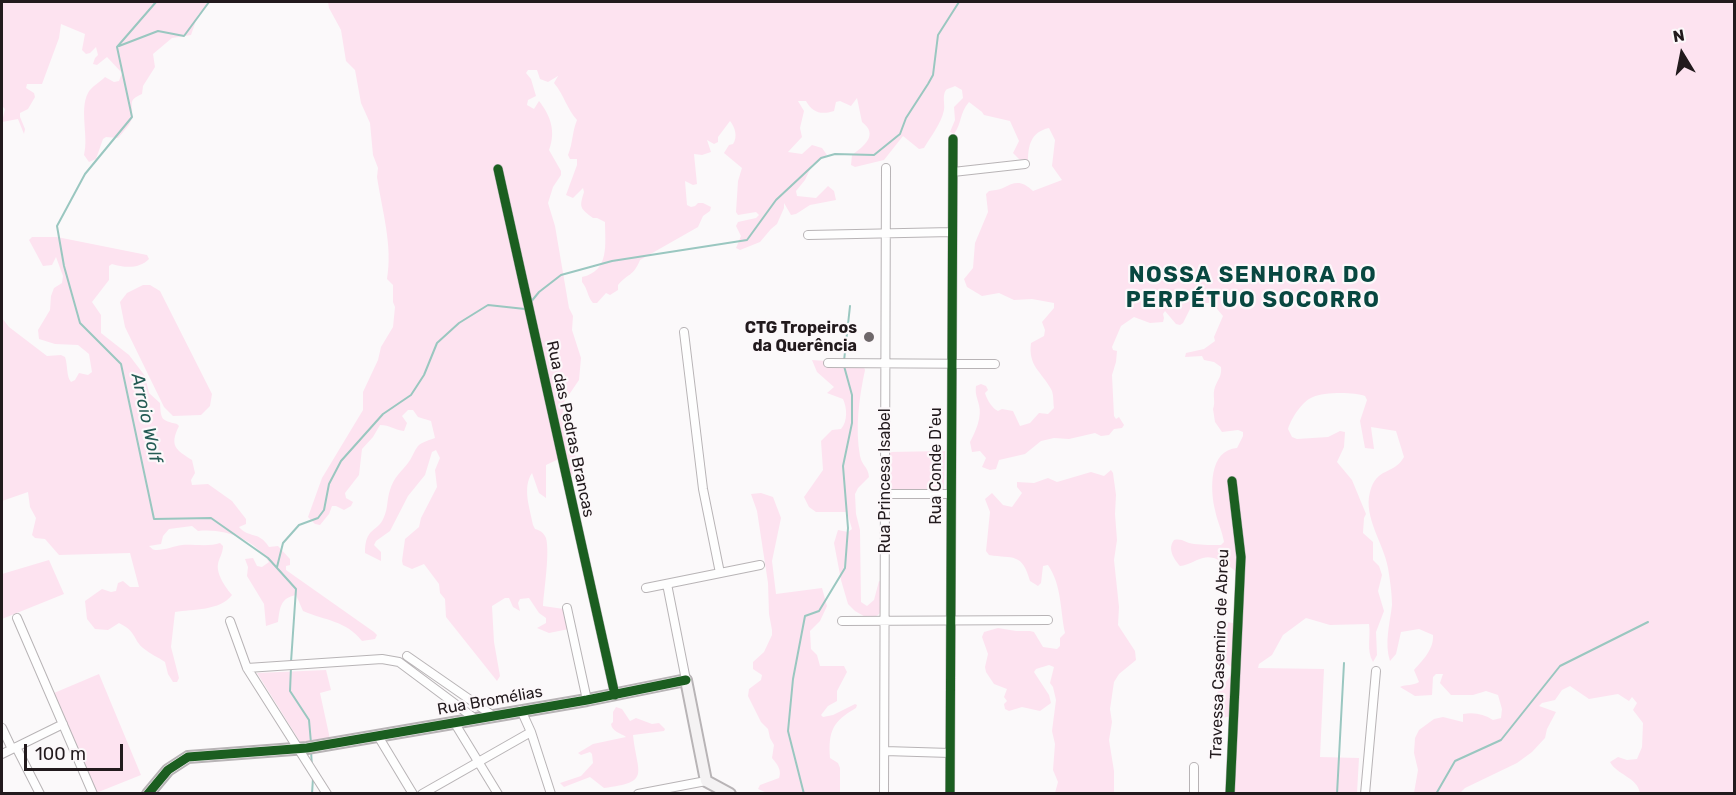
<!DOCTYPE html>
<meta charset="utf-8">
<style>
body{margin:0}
#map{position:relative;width:1736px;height:795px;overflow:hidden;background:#fbf9fa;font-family:Rubik,sans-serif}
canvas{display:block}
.frame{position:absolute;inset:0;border:3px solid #221a1d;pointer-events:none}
.north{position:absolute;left:1652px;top:24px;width:60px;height:60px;-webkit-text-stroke:4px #fcf8fa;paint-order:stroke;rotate:350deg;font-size:16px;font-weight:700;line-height:24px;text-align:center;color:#221a1d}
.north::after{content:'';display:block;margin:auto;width:21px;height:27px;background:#221a1d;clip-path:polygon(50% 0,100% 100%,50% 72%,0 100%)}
.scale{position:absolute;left:24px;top:744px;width:99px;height:27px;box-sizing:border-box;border:3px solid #221a1d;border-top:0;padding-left:8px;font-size:18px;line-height:21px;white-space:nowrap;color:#221a1d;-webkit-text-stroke:4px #fcf8fa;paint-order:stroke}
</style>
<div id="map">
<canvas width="1736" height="795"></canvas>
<div class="frame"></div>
<div class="north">N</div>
<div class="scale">100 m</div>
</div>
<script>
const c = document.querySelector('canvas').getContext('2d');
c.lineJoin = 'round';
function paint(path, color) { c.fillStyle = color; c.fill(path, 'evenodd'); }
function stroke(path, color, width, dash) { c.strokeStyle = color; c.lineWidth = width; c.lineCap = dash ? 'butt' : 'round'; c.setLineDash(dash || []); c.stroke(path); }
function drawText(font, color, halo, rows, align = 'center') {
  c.font = font + ' Rubik,sans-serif'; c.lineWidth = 4.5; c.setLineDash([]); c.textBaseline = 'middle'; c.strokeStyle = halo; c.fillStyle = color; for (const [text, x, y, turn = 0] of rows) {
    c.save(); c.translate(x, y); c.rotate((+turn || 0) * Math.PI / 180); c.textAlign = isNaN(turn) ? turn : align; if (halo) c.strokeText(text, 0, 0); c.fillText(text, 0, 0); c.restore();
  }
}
const green = new Path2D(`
 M2 2H211L198 15 191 35 172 38 153 54 155 67 143 86 142 94C126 101 134 104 132 118 131 124 123 132 118 138L106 137 103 139 96 159 89 162 84 155C89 136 79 110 88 93 91 87 100 82 105 77L114 82 119 81 122 73 107 57 97 65 93 64 95 58 98 55 96 47 90 53 86 54 82 50 85 34 61 24 59 38 42 84H27L26 88 34 93 35 97 28 109 20 113V117L25 129 24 134 18 119 2 122 5 109 2 106Z
 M328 2H1734V793H1640C1637 777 1617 775 1610 762L1618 757 1627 760 1637 759 1642 747 1643 723 1633 710 1637 703 1632 697 1629 701 1618 694 1589 699 1570 686 1562 690 1555 700 1542 703 1539 706 1556 712 1547 729 1545 738 1532 752 1517 763 1465 788 1460 793H1414L1418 770 1414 753 1415 738 1419 730 1434 719 1443 717 1463 722V714C1474 712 1484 714 1493 720L1501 718 1502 709 1498 695 1486 691 1473 695H1451L1440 683 1443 674H1436L1433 677 1432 695 1415 696 1400 687C1406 684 1413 686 1419 682L1414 670C1423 660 1434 649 1433 635L1419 629 1401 632 1396 654 1390 661C1384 643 1390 623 1392 605 1392 594 1390 580 1388 568 1384 544 1363 517 1370 492 1377 466 1393 476 1404 457L1396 431 1371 427 1374 449 1365 448 1360 421 1367 400 1365 396C1354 392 1324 392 1313 397 1302 401 1291 419 1288 429L1292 437 1297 439 1328 437 1340 431 1345 432 1344 447 1337 462 1352 480 1366 514 1364 518 1363 533 1373 542V560L1379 566 1382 575 1378 591 1384 611 1376 632 1377 655 1373 662C1366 650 1371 637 1369 624L1330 625 1306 618 1283 635 1272 655 1259 664 1258 668 1324 669 1320 757 1359 758 1357 793H1236L1232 787 1231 716 1218 719 1214 717C1210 689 1223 692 1234 669 1213 654 1220 648 1215 625L1220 621 1233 623 1237 621 1241 576C1232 568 1216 554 1203 558 1194 560 1190 565 1180 566 1174 559 1167 549 1174 540 1183 538 1185 543 1194 544 1203 545 1212 545 1221 545L1224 542C1222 530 1217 521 1215 510 1210 489 1209 450 1237 448L1243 436V432L1238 430 1222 432 1215 422 1213 409C1216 402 1212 395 1215 387 1218 379 1222 376 1221 367L1214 362 1204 360 1202 356 1185 357 1186 353 1204 349 1215 341 1214 337 1223 316 1212 303H1193L1183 323 1180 325 1176 324 1165 311 1163 314 1164 318 1163 322 1150 323 1134 317 1121 326 1112 347 1113 350 1117 351 1116 362 1112 375 1114 416 1116 419 1119 417 1124 425 1122 428 1114 429 1109 435 1101 436 1095 433 1069 439 1054 438 1041 441 1025 454 999 460 996 469 990 470 982 467 986 458 980 451 972 452 970 442C976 431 982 417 979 405 977 397 975 394 976 386L981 384 986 386 988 390 985 393C987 400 992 408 998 411L1002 409 1013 411 1020 426 1030 423 1039 413 1048 414 1054 408C1053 402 1054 394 1051 389 1041 371 1028 366 1031 343L1044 336 1045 330 1042 322 1054 308V303L1032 299 1014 300 999 293 982 296 967 287 964 279 973 268 975 243 988 212 986 194 989 191C993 190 999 190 1003 188 1015 182 1021 180 1033 191L1062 180 1052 166 1055 140 1049 128C1031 132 1028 145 1028 162L1019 159 1013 153 1019 141 1010 121 984 115 982 112 969 102C959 114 962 123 954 134L950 132 955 120 954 107 963 98 962 90 955 86C953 87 947 89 946 90 942 95 945 104 944 110 941 124 931 136 924 148L919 149 903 136 884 160 855 167 851 165 852 155C864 146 879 135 862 122L857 98 851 106 840 101 836 102 834 111C821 115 813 113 806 101H798L804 111 800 128 802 137 788 152 802 154 812 145 822 148 827 155 812 165 805 180 796 191 797 196 816 198 828 186 834 191 836 200 810 205 796 214 791 215 784 203V208L777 224 771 229 760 242 740 250 736 248 741 236 736 226 738 222 756 218 759 215 756 212 738 215 736 212 738 181 742 168 724 153 729 145 733 144C738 137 735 127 730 121L718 137V142L714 144 707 140 711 152 702 155 694 154 697 184 693 185 685 181 687 205 691 207 695 206 698 203H703L711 207 710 211 703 216 698 227 640 260C633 277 628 273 618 285V290L610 295 606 293 597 303H593C587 296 588 289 582 282V277C610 271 605 244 605 222L597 218H593C580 208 579 208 584 192L583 188 573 198 566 195 577 165V159H570L568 155C573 143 572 132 577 120 567 109 564 95 554 83L558 76 548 82 540 79 537 70H528L526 73 531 79 536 96 528 100 527 105 534 109 539 101C551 116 556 132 549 150L561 171V175L553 187 548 203 555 226 569 308 573 316 572 330 581 358 579 380 564 402 563 418 579 466 566 482 561 458 546 465V498L539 493 532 473C522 488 530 508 533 525L535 529C540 530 544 533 546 538 550 553 544 589 543 606L564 609 569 629 549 633 537 628 546 623V618L539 613 529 598 520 599 518 603 520 611 513 607 509 598H505L492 606 494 642 500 676 497 681 446 617 445 599 440 593 439 584 424 564 412 569 403 565 402 561 405 539 419 527 421 518 437 487 435 470 440 458 436 450 432 452 425 475 408 496 390 531 376 541 374 545 381 552V561L365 553C365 526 378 533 384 517 388 509 387 498 390 490 394 477 401 472 408 463 412 458 414 451 418 446 422 442 430 440 435 438L431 421 418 417 413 410H408L402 416 407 423 404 431C395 430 390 425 380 425L373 437 362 449 359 475 345 493 346 498 353 502 351 506 344 510 336 506H332L329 514 320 525 315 524 308 517 322 478 363 410V392L378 360 381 347 393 327 395 307 393 302V285L387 279C393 246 382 210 377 177L378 168 373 155 370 123 361 103 355 70 346 61 341 30 329 8Z
 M32 237H57L147 255 149 259C139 269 125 268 112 264L109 266V280L92 302 101 315V333L129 355 145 376 149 393 160 403C161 420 161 420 177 424L179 426C169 446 176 450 192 460L195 473 191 480 192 485 208 484 232 501 246 519V524L239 527C249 539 258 530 269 547L278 546 290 559V565L286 566V570L374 632 377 635 375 639 362 641C345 620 326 621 303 611L296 595C280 598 280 608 278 622L266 626 264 604 247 576 248 567 245 559 253 558 257 566 262 567 269 562C254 539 225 528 198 531L192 526 169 529 163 536 161 544 149 546C153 549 152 550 157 550 165 550 174 546 182 545 192 544 210 547 220 543L223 546C223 553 219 558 218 564 216 574 226 588 232 595 220 611 193 609 175 612L171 647 179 678 177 682H173L168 674 165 662C158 657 150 654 143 648 132 638 137 632 119 623L108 630 95 629 87 619 85 601 102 589 111 592 116 591 118 583 123 581 130 587H139L130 553 59 555 45 539 35 538 32 535 36 518 30 507 28 492 2 501V318L9 327 47 356 61 355 65 357C68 365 66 376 71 382L75 380 79 373 88 375 92 372 89 354 78 345 55 344 39 339 38 330 50 310 51 296 54 288 62 283 63 276 56 257 52 265 43 266 29 240Z
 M143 285H150L160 291 212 394 210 406 201 415 173 416 164 407 125 327 120 302 127 293Z
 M812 360 853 363 864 367 865 370C859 398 855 428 860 456 862 466 868 466 869 477L858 488 855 494 856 514 860 530 861 602 867 606 874 600 879 581 882 582C882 599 888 615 869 619L855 611 848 604 841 580 834 543 838 530 848 532 852 529 847 512H816L809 507 804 497 823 470 821 441 832 430 841 429C848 421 847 408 843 399L827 393 834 387 817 372Z
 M945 451 944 489 890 490V452Z
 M1111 470 1113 473 1116 495 1115 514 1117 540 1114 560 1119 607 1118 625 1135 651 1136 660 1119 674 1114 682 1110 709 1112 722 1109 740 1114 771V793H1055L1058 782 1053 770 1055 744 1052 731 1056 700 1053 687 1050 683 1054 667 1049 665 1036 669 1034 672 1049 695 1051 703 1040 711 1022 707 1009 711 1005 709 1004 704 1007 701 1004 697 1007 689 994 684 986 672 985 667 988 654 982 637 984 632 998 628 1016 631H1030L1034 632 1043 647 1057 649 1060 646V638L1065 633C1060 609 1062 586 1048 565L1043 566 1041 583 1038 586 1030 581C1022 552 1013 559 989 555L986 551 990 512 985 499 992 493 1003 505 1012 507 1022 493 1017 487V482L1034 483 1048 478 1057 482 1091 472 1104 476Z
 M761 493 773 497 781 518 772 561 776 594 822 588 827 606 820 621 810 631 811 649 817 655 820 666H844L847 672 837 691V701L828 706 821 715 823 717 833 715 855 704 857 705 856 708C833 721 828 731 830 758L838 763 840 768V793H767L758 789 760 785 779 778C782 770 777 764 772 758L774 745 770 738 768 729 761 722 748 696 749 689 761 680 762 675 753 669V662L764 652 772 635V630L769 614 768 583 757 511 751 494Z
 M49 560 64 594 2 619V574Z
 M326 670 331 690 320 693 330 739 302 745 257 673Z
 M99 674 141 775 96 793 54 693Z
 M616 707 622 709 630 721 636 718 652 724 659 723 665 729 664 731 633 735C637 774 652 782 604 788L590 777 564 787 560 783 581 776 593 763 592 754 590 752 581 755 578 753 593 744 626 737C621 733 612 732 611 724L613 722V712Z`);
const stream = new Path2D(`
 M156 2 117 47 132 117 85 174 57 226 64 266 80 323 121 364 154 519 211 518 268 558 296 589 291 662
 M119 46 158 31 184 36 209 2
 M530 303 539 292 561 275 612 261 747 240 776 200 821 158 835 154 874 155 900 134 906 118 928 84 933 75 938 35 959 2
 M844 361 850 306
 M277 567 283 543 299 525 318 518 324 510 329 484 341 461 383 414 411 395 424 375 437 343 459 323 488 305 525 309 527 308
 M291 667 290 691 309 720 311 743
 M311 751 312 767
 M312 794 313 778
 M804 794 788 731 793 679 805 616 819 611 845 568 848 528 843 466 852 423V395L844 366
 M1337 794 1344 663
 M1436 794 1455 761 1501 740 1560 666 1648 622`);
const street = new Path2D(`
 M498 169 615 695
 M953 172 1025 164
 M808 235 952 232
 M684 332 703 489 720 573
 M828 363 995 364
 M885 494H951
 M667 584 686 680
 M646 588 760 565
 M567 608 587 700
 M17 618 93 794
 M230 621 247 668 327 794
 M842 621 1048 620
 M407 656 492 715
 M247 668 382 659 399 662 474 718
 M521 710 531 732 551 794
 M454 722 498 794
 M2 728 12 749
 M378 736 413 794
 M16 747 40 794
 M885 751 950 753
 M2 754 63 724
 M422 794 531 732
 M638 794 706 781
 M884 794 886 168
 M950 794 953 139
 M1194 794V767
 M1230 794 1241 557 1232 481
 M1365 794 1376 671`);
const secondary = new Path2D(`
 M148 794 168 770 188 757 307 748 587 700 686 680 706 781 730 794`);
const cycleway = new Path2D(`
 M498 169 615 695
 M148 794 168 770 188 757 307 748 587 700 686 680
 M950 794 953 139
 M1230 794 1241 557 1232 481`);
const markers = [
 [869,337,6,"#6e686a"]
];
const poiNames = [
 ["CTG Tropeiros",857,328],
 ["da Querência",857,346]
];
const streetNames = [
 ["Rua das Pedras Brancas",570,429,78],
 ["Rua Conde D'eu",936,466,-90],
 ["Rua Princesa Isabel",885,481,-90],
 ["Travessa Casemiro de Abreu",1220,654,-88],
 ["Rua Bromélias",490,701,-10]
];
const waterNames = [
 ["Arroio Wolf",146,418,78]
];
const districtNames = [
 ["NOSSA SENHORA DO",1253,276],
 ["PERPÉTUO SOCORRO",1253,301]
];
paint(green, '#fde3f0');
stroke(stream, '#9ac7c0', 2);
stroke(street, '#b8b4b6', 10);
stroke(secondary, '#b8b4b6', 14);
stroke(street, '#fefefe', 8);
stroke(secondary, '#f4f2f3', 10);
stroke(cycleway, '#1b5e20', 9);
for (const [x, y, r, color] of markers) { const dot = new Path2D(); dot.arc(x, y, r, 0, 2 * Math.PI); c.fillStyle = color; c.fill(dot); stroke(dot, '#fcf8fa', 2); }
drawText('bold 16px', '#221a1d', '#fcf8fa', poiNames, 'right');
drawText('16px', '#221a1d', '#fcf8fa', streetNames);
drawText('italic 18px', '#245b54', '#fcf8fa', waterNames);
c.letterSpacing = '1.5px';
drawText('bold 22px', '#084740', '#fcf8fa', districtNames);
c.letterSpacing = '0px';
</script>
